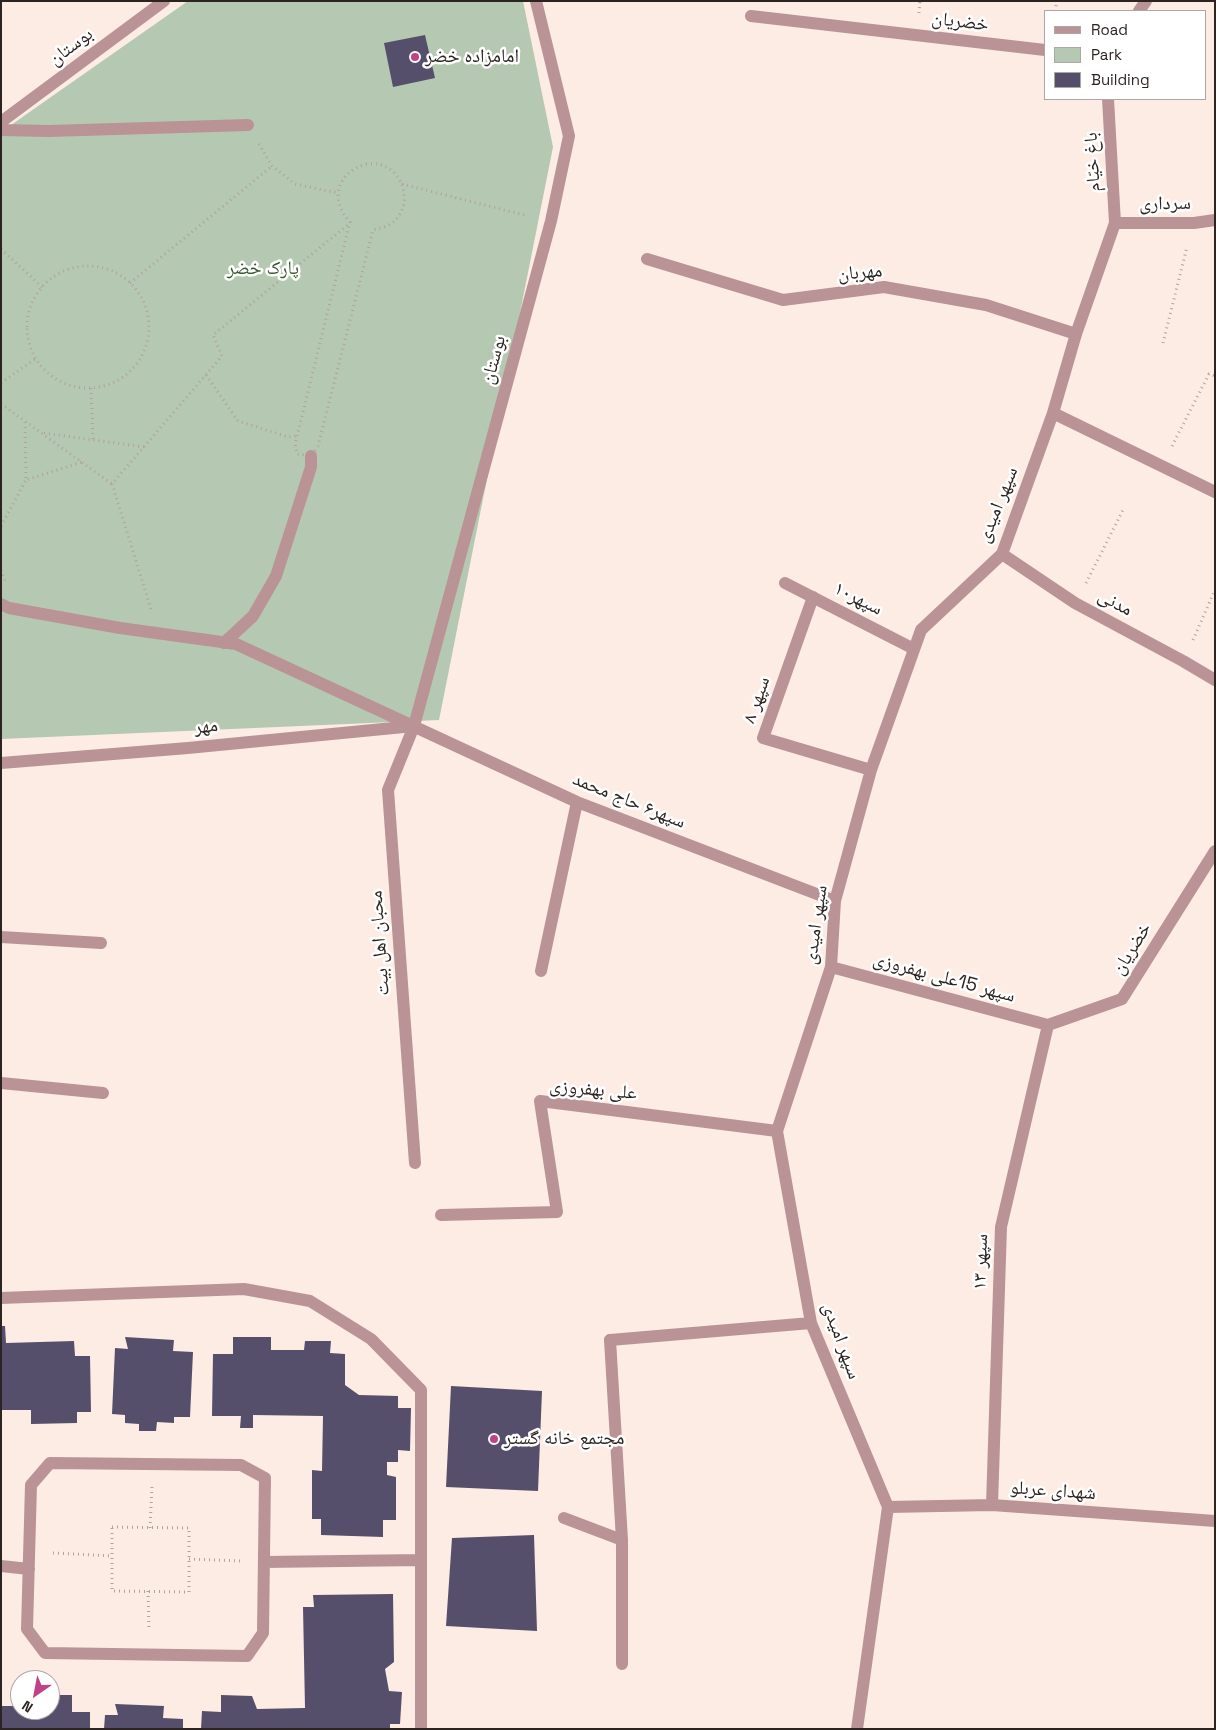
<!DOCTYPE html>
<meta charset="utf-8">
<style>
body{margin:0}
#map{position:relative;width:1216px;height:1730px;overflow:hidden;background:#fdece4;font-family:"Space Grotesk",sans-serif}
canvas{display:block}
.frame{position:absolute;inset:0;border:2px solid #2c2421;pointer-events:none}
.legend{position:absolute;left:1044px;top:10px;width:162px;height:90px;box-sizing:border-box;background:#fff;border:1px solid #aba7a6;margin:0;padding:6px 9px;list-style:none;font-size:15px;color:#2c2421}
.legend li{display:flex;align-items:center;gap:10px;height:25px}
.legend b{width:25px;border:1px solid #aba7a6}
.north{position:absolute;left:10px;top:1670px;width:50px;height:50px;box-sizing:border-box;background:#fff;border:1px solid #aba7a6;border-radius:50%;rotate:213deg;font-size:14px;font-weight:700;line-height:20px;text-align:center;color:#2c2421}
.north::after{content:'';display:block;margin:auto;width:18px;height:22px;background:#c24087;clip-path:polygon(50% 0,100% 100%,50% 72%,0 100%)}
</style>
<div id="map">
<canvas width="1216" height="1730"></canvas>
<div class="frame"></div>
<ul class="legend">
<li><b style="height:6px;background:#ba9397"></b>Road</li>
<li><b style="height:14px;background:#b5c8b1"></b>Park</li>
<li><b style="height:14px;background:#554f6b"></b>Building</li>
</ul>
<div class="north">N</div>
</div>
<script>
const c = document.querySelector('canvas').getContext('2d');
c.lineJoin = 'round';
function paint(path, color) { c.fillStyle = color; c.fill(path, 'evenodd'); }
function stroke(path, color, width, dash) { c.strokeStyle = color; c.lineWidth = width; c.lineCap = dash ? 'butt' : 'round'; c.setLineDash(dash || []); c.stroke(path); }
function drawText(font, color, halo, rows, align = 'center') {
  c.font = font + ' "Space Grotesk","Noto Naskh Arabic",sans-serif'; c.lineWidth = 5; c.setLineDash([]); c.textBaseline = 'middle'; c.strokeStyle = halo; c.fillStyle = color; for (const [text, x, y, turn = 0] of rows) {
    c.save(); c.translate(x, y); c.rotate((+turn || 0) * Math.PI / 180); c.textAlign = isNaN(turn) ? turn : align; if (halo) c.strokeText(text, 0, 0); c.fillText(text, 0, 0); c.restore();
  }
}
const green = new Path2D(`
 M188 1H523L553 147 439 720 1 739V132Z`);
const building = new Path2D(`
 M425 35 435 78 393 87 384 43Z
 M1 1326H5L6 1343 74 1341 75 1356H90L91 1412H77V1423L31 1424V1410H1Z
 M125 1337 174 1340 173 1351 193 1352 190 1417H174V1423L157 1422 156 1431H139V1424L125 1423V1415L112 1414 115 1348 128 1349Z
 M233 1337H271V1350H304L305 1341H331L330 1353 345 1354V1385L359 1395 398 1396V1408H411L410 1451 398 1450V1462H387V1475L396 1477V1520H383V1537L321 1535V1519H312V1470L322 1471 323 1416 253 1415V1428H240L241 1416H212L213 1354H233Z
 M451 1386 542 1391 538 1491 446 1487Z
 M534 1535 537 1631 446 1626 452 1538Z
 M393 1594 394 1662 385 1669 389 1691 402 1692 400 1724H390V1729H201L202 1711 221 1712V1695L252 1696 257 1709 305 1708 303 1607H314L313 1595Z
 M50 1695H72V1712H90V1729H1V1706H20V1710H50Z
 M115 1704 164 1706 163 1718 183 1719V1729H104L105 1715H118Z`);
const path = new Path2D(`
 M1055 11 1057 1
 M919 13 920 1
 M259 144 272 166 295 184 338 193
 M366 164C370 164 375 163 378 164 405 170 414 206 392 223 386 227 380 228 373 230L318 446 311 456 297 454 295 444 350 222C329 199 337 173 366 164Z
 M402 184 528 216
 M1 249 42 287
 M27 327a61 61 0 1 1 122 0a61 61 0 1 1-122 0Z
 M130 283 272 166
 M1163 343 1187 247
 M206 375 238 421 288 437 297 436
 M1 383 35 359
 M91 388 93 440
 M1 404 112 484
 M25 422 26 480 82 462
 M44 433 144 447
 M1172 446 1209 374 1215 376
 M1 526 26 480
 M1 570 5 581
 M1086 583 1123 510
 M151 609 112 484 222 356 213 335 350 223
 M1193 640 1214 592
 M112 1527 189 1528V1592L112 1591Z
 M150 1528 152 1486
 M53 1553 112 1556
 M189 1559 241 1561
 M148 1591 149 1631`);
const service = new Path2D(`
 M224 643 253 616 276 576 311 467V456
 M1 1298 244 1289 310 1301 371 1339 421 1390V1729
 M610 1340 622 1540V1664
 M50 1463 241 1465 265 1478 263 1633 247 1656 45 1653 27 1629 31 1485Z
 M564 1518 622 1540
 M264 1562 421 1560
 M1 1566 29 1569`);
const minor = new Path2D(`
 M1139 11 1146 1
 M751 16 1045 50
 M1 122 164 1
 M1 130 49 131 248 125
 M1115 223H1194L1215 220
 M647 259 783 300 884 287 986 305 1076 334
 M1053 413 1215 492
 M1002 554 1075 603 1183 661 1215 680
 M785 583 914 649
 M813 597 763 738 871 770
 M1 604 9 608 120 628 236 644 577 802 835 901
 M1 763 188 748 414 726
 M1 937 101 943
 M831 967 1048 1025
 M541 971 577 802
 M1048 1025 1122 999 1215 851
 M1 1083 103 1093
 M415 1163 388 790 414 726 551 221 569 136 536 1
 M441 1215 557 1212 540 1101 777 1131
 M610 1340 811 1323
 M992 1505 1001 1227 1048 1025
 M888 1507 992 1505 1215 1521
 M857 1729 888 1507 811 1323 777 1131 831 967 835 901 871 770 921 630 1002 554 1053 413 1076 334 1115 223 1108 99`);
const markers = [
 [415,57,5,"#c24087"],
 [494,1439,5,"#c24087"]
];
const streetNames = [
 ["خضریان",960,22,7],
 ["بوستان",71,47,-37],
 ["باغ خیّام",1093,162,-93],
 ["سرداری",1165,204,-1],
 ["مهربان",860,273,-5],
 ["بوستان",494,360,-75],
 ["سپهر امیدی",998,505,-68],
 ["سپهر۱۰",858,599,27],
 ["مدنی",1115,603,28],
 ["سپهر ۸",757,700,-71],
 ["مهر",206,727,-6],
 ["سپهر۶ حاج محمد",629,801,22],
 ["سپهر امیدی",816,925,-82],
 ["محبان اهل بیت",380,943,-94],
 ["خضریان",1132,949,-58],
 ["سپهر 15علی بهفروزی",944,978,15],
 ["علی بهفروزی",593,1090,5],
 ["سپهر ۱۳",981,1262,-88],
 ["سپهر امیدی",841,1341,70],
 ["شهدای عربلو",1053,1491,4]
];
const poiNames = [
 ["امامزاده خضر",425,57],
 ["مجتمع خانه گستر",504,1439]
];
const parkNames = [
 ["پارک خضر",263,269]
];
paint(green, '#b5c8b1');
paint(building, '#554f6b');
stroke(path, '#b0a29c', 3, [1, 4]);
stroke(service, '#ba9397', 12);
stroke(minor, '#ba9397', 12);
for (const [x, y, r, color] of markers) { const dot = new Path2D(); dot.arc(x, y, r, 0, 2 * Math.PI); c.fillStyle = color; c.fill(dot); stroke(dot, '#fff', 2); }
drawText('19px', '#2c2421', '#fff', streetNames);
drawText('19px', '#2c2421', '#fff', poiNames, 'left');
drawText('19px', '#37582f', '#fff', parkNames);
</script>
